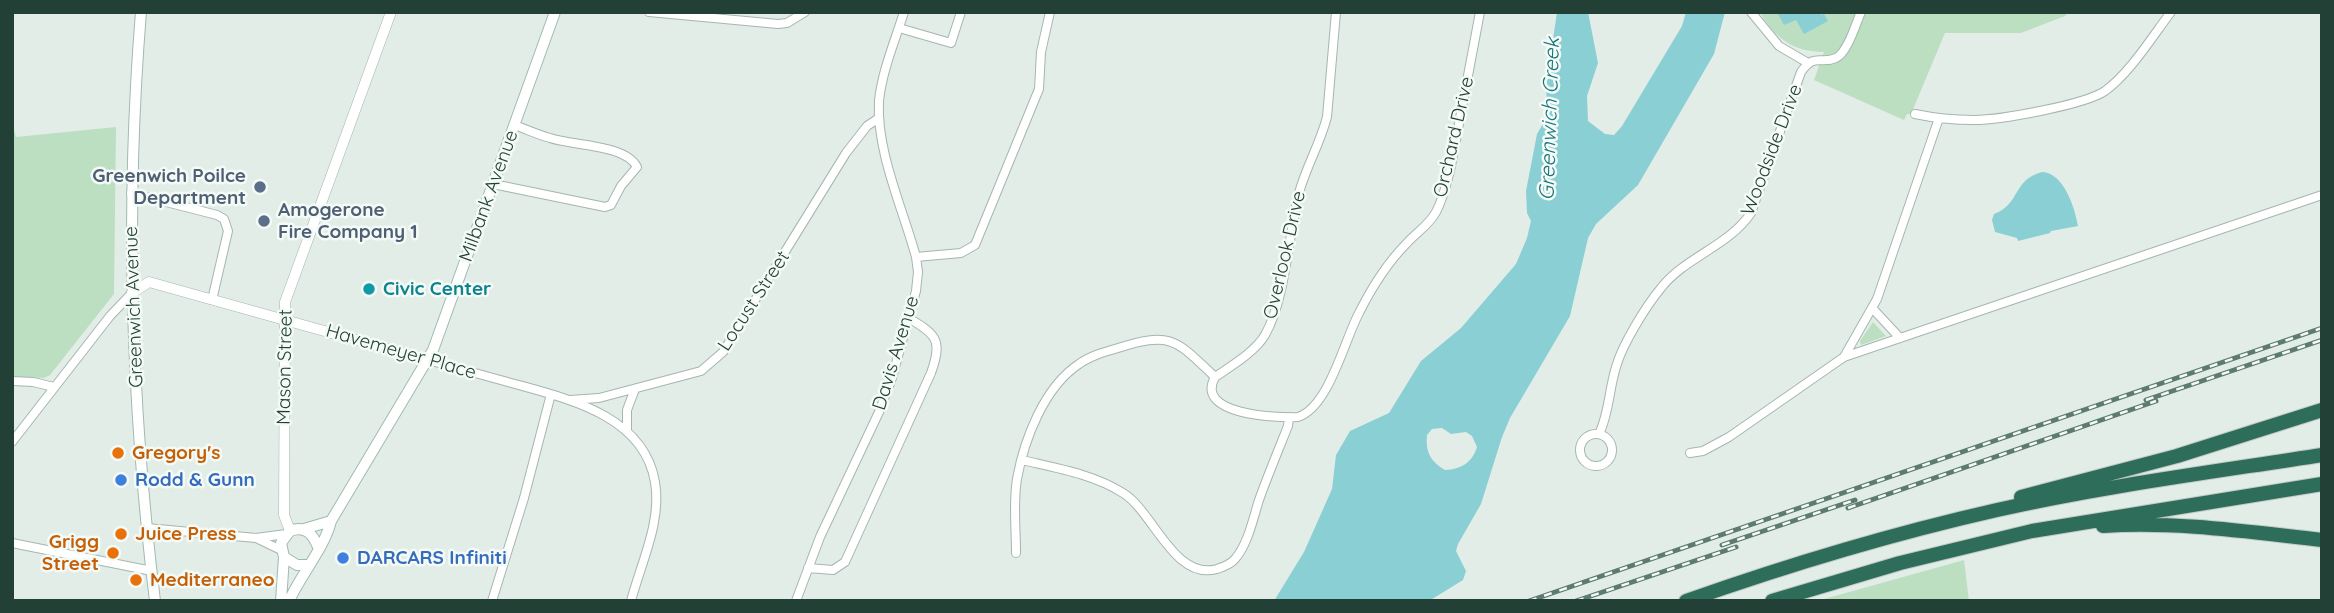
<!DOCTYPE html>
<style>
body{margin:0}
#map{position:relative;width:2334px;height:613px;overflow:hidden;background:#e3ede8;font-family:Quicksand,sans-serif}
canvas{display:block}
.frame{position:absolute;inset:0;border:14px solid #224035;pointer-events:none}
</style>
<div id="map">
<canvas width="2334" height="613"></canvas>
<div class="frame"></div>
</div>
<script>
const c = document.querySelector('canvas').getContext('2d');
c.lineJoin = 'round';
function paint(path, color) { c.fillStyle = color; c.fill(path, 'evenodd'); }
function stroke(path, color, width, dash) { c.strokeStyle = color; c.lineWidth = width; c.lineCap = dash ? 'butt' : 'round'; c.setLineDash(dash || []); c.stroke(path); }
function drawText(font, color, halo, rows, align = 'center') {
  c.font = font + ' Quicksand,sans-serif'; c.lineWidth = 5; c.setLineDash([]); c.textBaseline = 'middle'; c.strokeStyle = halo; c.fillStyle = color; for (const [text, x, y, turn = 0] of rows) {
    c.save(); c.translate(x, y); c.rotate((+turn || 0) * Math.PI / 180); c.textAlign = isNaN(turn) ? turn : align; if (halo) c.strokeText(text, 0, 0); c.fillText(text, 0, 0); c.restore();
  }
}
const green = new Path2D(`
 M1760 12H2069L2065 16 2021 33H1945L1911 114H1907L1904 120 1814 80 1824 52C1794 52 1774 38 1760 12Z
 M12 123 16 137 116 127 114 294 50 375 44 378 12 377Z
 M1873 322 1886 336 1861 345 1860 341Z
 M1964 560 1969 601H1817Z`);
const water = new Path2D(`
 M1557 12H1588L1598 63 1587 96 1588 121 1605 134 1614 135 1622 126 1682 26 1686 12H1725L1714 54 1638 185 1596 224 1588 238 1570 316 1510 418 1502 437 1481 504 1458 544 1456 551 1466 571 1463 580 1429 601H1274L1304 552 1332 489 1336 455 1350 431 1389 413 1421 361 1461 328 1516 264 1527 238 1531 221 1527 213 1526 191 1537 134 1548 115 1546 88ZM1442 428 1451 434 1466 432 1472 436 1477 447C1472 463 1461 469 1445 470 1431 462 1425 452 1427 435L1432 429Z
 M1777 12H1819L1821 15 1824 14 1828 21 1804 34 1796 20 1784 25Z
 M2042 172C2064 173 2075 208 2078 226L2051 231 2050 233 2018 241 2017 238 1995 232 1992 220 1994 214C2021 204 2012 180 2042 172Z`);
const minor = new Path2D(`
 M649 12 778 24 787 23 805 12
 M1336 12 1327 117C1320 144 1306 167 1299 193 1288 236 1286 298 1265 335 1255 352 1231 366 1215 377 1194 415 1276 418 1298 417 1329 407 1344 341 1359 313 1372 287 1386 264 1407 243 1417 232 1429 225 1436 212 1443 199 1446 185 1450 171L1480 12
 M1751 12 1779 46 1808 63
 M899 28 951 43 961 12
 M1915 114C1934 118 1954 120 1974 120 2000 120 2084 105 2105 91 2130 73 2152 37 2171 12
 M493 184 605 207 611 205 621 186 637 167C625 144 573 146 550 138 538 135 526 129 514 125
 M131 193 217 215 224 219 228 231 212 300
 M916 257 961 253 975 245 1039 89 1041 52 1050 12
 M1873 309 1900 338
 M1844 357 1877 299 1939 118
 M428 360C457 368 486 376 515 384 569 399 644 416 655 482 662 521 641 563 631 601
 M12 381 33 382 54 387
 M570 400 599 398 701 371 723 352 846 153 867 126 879 118
 M627 430V410L635 389
 M1580 450a16 16 0 1 1 32 0a16 16 0 1 1-32 0Z
 M1599 434C1609 414 1609 389 1616 367 1622 345 1646 306 1661 288 1685 257 1729 246 1751 213L1801 72C1815 52 1820 65 1836 58 1848 52 1856 23 1861 12
 M12 442 110 316 132 293
 M1690 453 1703 451 1729 437 1844 357 2322 195
 M1022 460C1056 468 1093 474 1123 493 1153 511 1174 581 1217 569 1223 567 1230 565 1235 559 1248 544 1253 519 1259 500 1268 475 1278 451 1288 426L1289 417
 M147 528 256 538 286 534
 M256 538 281 550
 M12 543 152 571
 M1016 553C1016 529 1013 502 1017 479 1024 440 1044 387 1079 364 1090 356 1104 352 1118 348 1172 331 1176 340 1215 377
 M808 568 833 570 845 562 931 373C942 342 938 335 910 319
 M492 601 524 498 551 394
 M796 601 820 537 879 412 892 378 916 291 918 272 916 257C903 209 876 151 879 101 882 71 895 41 904 12`);
const tertiary = new Path2D(`
 M132 293 149 282 428 360
 M290 531 284 515 285 302 391 12`);
const secondary = new Path2D(`
 M141 12C125 208 131 405 155 601
 M304 529 331 521
 M284 557 297 565H308
 M281 601 284 557 281 543 290 531C305 525 313 534 318 547
 M289 601C301 574 324 549 331 521L433 350 555 12`);
const motorway = new Path2D(`
 M2021 497 2177 456 2322 410
 M2103 526C2176 521 2249 532 2322 540
 M1686 601C1788 565 1891 534 1997 510 2104 486 2213 472 2322 455
 M1772 601 1900 563 2032 531 2322 484`);
const rail = new Path2D(`
 M2146 400 2322 340
 M1848 508 2156 401
 M1722 545 1855 500
 M1529 601 2322 328
 M1576 601 1736 547`);
const markers = [
 [260,187,7,"#5c6f8a"],
 [264,221,7,"#5c6f8a"],
 [369,289,7,"#0f9aa8"],
 [118,453,7,"#e8710a"],
 [121,480,7,"#3f7fe0"],
 [121,534,7,"#e8710a"],
 [113,553,7,"#e8710a"],
 [343,558,7,"#3f7fe0"],
 [136,580,7,"#e8710a"]
];
const streetNames = [
 ["Orchard Drive",1454,137,-77],
 ["Woodside Drive",1772,150,-69],
 ["Milbank Avenue",489,196,-70],
 ["Overlook Drive",1285,255,-77],
 ["Locust Street",754,301,-57],
 ["Greenwich Avenue",134,307,-92],
 ["Havemeyer Place",401,352,16],
 ["Davis Avenue",896,353,-73],
 ["Mason Street",285,367,-89]
];
const serviceNames = [
 ["Greenwich Poilce",246,176],
 ["Department",246,198],
 ["Amogerone",278,210,"left"],
 ["Fire Company 1",278,232,"left"]
];
const cultureNames = [
 ["Civic Center",383,289]
];
const foodNames = [
 ["Gregory's",132,453],
 ["Juice Press",135,534],
 ["Grigg",99,542,"right"],
 ["Street",99,564,"right"],
 ["Mediterraneo",150,580]
];
const shopNames = [
 ["Rodd & Gunn",135,480],
 ["DARCARS Infiniti",357,558]
];
const waterNames = [
 ["Greenwich Creek",1550,119,-88]
];
paint(green, '#bcdfc2');
paint(water, '#8acfd4');
stroke(minor, '#a5b6af', 10);
stroke(tertiary, '#a5b6af', 11);
stroke(secondary, '#a1baaf', 12);
stroke(motorway, '#c1cac6', 16);
stroke(minor, '#fff', 8);
stroke(tertiary, '#fff', 10);
stroke(secondary, '#fff', 10);
stroke(motorway, '#2d6d5a', 14);
stroke(rail, '#5d7b70', 5);
stroke(rail, '#f4faf6', 2.5, [8]);
for (const [x, y, r, color] of markers) { const dot = new Path2D(); dot.arc(x, y, r, 0, 2 * Math.PI); c.fillStyle = color; c.fill(dot); stroke(dot, '#f4faf6', 2.5); }
drawText('19px', '#224035', '#f4faf6', streetNames);
drawText('bold 19px', '#4e5e75', '#f4faf6', serviceNames, 'right');
drawText('bold 19px', '#0d838f', '#f4faf6', cultureNames, 'left');
drawText('bold 19px', '#c56008', '#f4faf6', foodNames, 'left');
drawText('bold 19px', '#366cbe', '#f4faf6', shopNames, 'left');
drawText('italic 21px', '#1a767e', '#f4faf6', waterNames);
</script>
